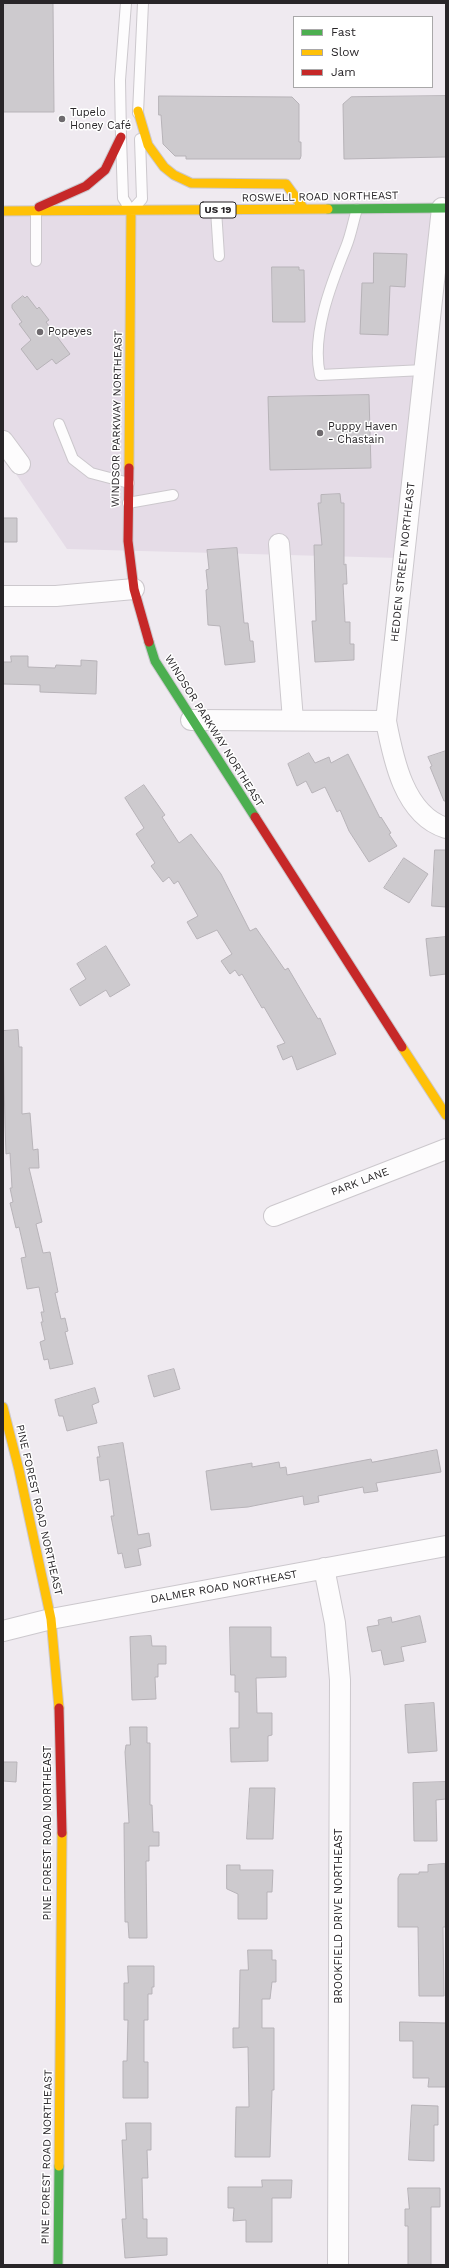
<!DOCTYPE html>
<meta charset="utf-8">
<style>
body{margin:0}
#map{position:relative;width:449px;height:2268px;overflow:hidden;background:#efeaf0;font-family:"Work Sans",sans-serif}
canvas{display:block}
.frame{position:absolute;inset:0;border:4px solid #282528;pointer-events:none}
.legend{position:absolute;left:293px;top:16px;width:140px;height:72px;box-sizing:border-box;background:#fff;border:1px solid #a9a8a9;margin:0;padding:5px 7px;list-style:none;font-size:12px;color:#282528}
.legend li{display:flex;align-items:center;gap:8px;height:20px}
.legend b{width:20px;border:1px solid #a9a8a9}
</style>
<div id="map">
<canvas width="449" height="2268"></canvas>
<div class="frame"></div>
<ul class="legend">
<li><b style="height:5px;background:#4caf50"></b>Fast</li>
<li><b style="height:5px;background:#ffc107"></b>Slow</li>
<li><b style="height:5px;background:#c62828"></b>Jam</li>
</ul>
</div>
<script>
const c = document.querySelector('canvas').getContext('2d');
c.lineJoin = 'round';
function paint(path, color) { c.fillStyle = color; c.fill(path, 'evenodd'); }
function stroke(path, color, width, dash) { c.strokeStyle = color; c.lineWidth = width; c.lineCap = dash ? 'butt' : 'round'; c.setLineDash(dash || []); c.stroke(path); }
function drawText(font, color, halo, rows, align = 'center') {
  c.font = font + ' "Work Sans",sans-serif'; c.lineWidth = 3; c.setLineDash([]); c.textBaseline = 'middle'; c.strokeStyle = halo; c.fillStyle = color; for (const [text, x, y, turn = 0] of rows) {
    c.save(); c.translate(x, y); c.rotate((+turn || 0) * Math.PI / 180); c.textAlign = isNaN(turn) ? turn : align; if (halo) c.strokeText(text, 0, 0); c.fillText(text, 0, 0); c.restore();
  }
}
const built = new Path2D(`
 M437 207 398 558 67 549 3 455V209Z`);
const building = new Path2D(`
 M3 3H53L54 112H3Z
 M159 96 292 97 299 104V142H301V156L300 159H186V156H175L163 144 161 115H159Z
 M446 96V157L344 159 343 104 351 97Z
 M374 253 407 254 405 287 390 286 388 335 360 334 362 283H373Z
 M272 267H299V270H304L305 322H273Z
 M23 296 25 298 27 296 37 309 39 307 49 320 46 322 70 354 56 364 52 359 37 370 21 349 31 340 19 324 22 322 12 308V305Z
 M369 395 371 468 270 470 268 397Z
 M340 494 341 503H344V565L346 564 347 584H343L345 622H350V644H354V660L315 662 312 621H316L314 545H322L318 503H321V495Z
 M3 518H17V542H3Z
 M237 548 244 623H248L250 641H253L255 662 225 665 220 626 208 625 206 590 208 589 206 570 209 569 207 550Z
 M11 656H28V667L55 668 56 665 81 666V660L97 661 96 694 40 692V685L3 684V662H11Z
 M446 751V801H444L430 767 432 766 428 757Z
 M309 753 315 763 329 757 331 763 348 754 380 818 381 817 391 833 389 834 397 846 369 862 349 831 340 810 337 812 325 787 312 793 306 781 297 786 288 764Z
 M144 785 165 815 162 817 179 843 191 834 221 874 250 931 256 928 285 970 288 968 318 1019 320 1018 336 1054 297 1070 292 1056 283 1060 277 1046 285 1043 264 1007 262 1008 242 974 239 976 235 970 230 974 221 961 232 954 217 930 197 939 187 922 198 916 178 881 174 884 169 877 163 882 151 866 155 863 136 834 144 828 125 798Z
 M435 850H446V907L432 906Z
 M404 858 428 874 409 903 384 888Z
 M446 937V974L430 976 426 939Z
 M106 946 130 985 110 997 106 990 80 1006 70 989 86 979 77 964Z
 M18 1030 19 1047H22V1114L30 1113 33 1150 38 1149 39 1168H29L42 1222 36 1224 43 1253 50 1252 58 1292 55 1293 61 1319 65 1318 68 1331 65 1332 73 1364 50 1369 48 1359 44 1360 40 1342 45 1340 41 1322H43L41 1312H44L39 1287 27 1289 21 1258 26 1257 19 1227 16 1228 10 1203 13 1202 10 1188H12L10 1153 6 1154 5 1127 3 1031Z
 M174 1369 180 1389 154 1397 148 1376Z
 M95 1388 99 1402 92 1405 97 1423 67 1431 63 1416H59L55 1400Z
 M123 1443 138 1535 149 1533 151 1546 138 1549 141 1565 125 1568 122 1553 118 1554 111 1516H114L109 1479 100 1481 97 1457H100L98 1447Z
 M437 1450 441 1472 376 1483 378 1491 364 1493 363 1487 318 1496 319 1502 304 1505 303 1496 248 1507 211 1510 206 1471 252 1463V1467L279 1462 280 1468 286 1467 287 1475 371 1459 372 1462Z
 M420 1616 426 1642 401 1647 404 1661 384 1665 381 1650 372 1652 367 1627 379 1625 378 1620 391 1617 392 1622Z
 M230 1627H271V1657H286V1677L256 1678 257 1713H272V1735L268 1736V1761L231 1762 230 1728H239V1692H235V1675H231Z
 M151 1636 152 1646H166V1664H158V1677H155L156 1699 132 1700 130 1637Z
 M434 1703 437 1751 408 1753 405 1705Z
 M130 1727H147V1743H150V1805H152L153 1832H159V1846H149V1861H146L147 1938H129L128 1922H125L124 1823H129L125 1752 126 1745H130Z
 M3 1762H17L16 1782 3 1781Z
 M446 1782V1799L436 1800 437 1841H414L413 1783Z
 M250 1788H275L273 1839H247Z
 M445 1864 446 1927H443L444 1996H419L418 1927H398V1878L400 1874H419V1872H428V1865Z
 M227 1865H240V1870H273L272 1892H267V1919H238V1894L227 1889Z
 M248 1950H272V1960H276V1982H272L270 1999H262V2028H274V2090H272L270 2157H235L236 2107H249L248 2047 233 2048V2028H239L240 1970H248Z
 M128 1966H154V1987H152V1994H148V2020H144V2062H148V2098H123V2061H127L128 2020H124V1983H128Z
 M400 2022 446 2023V2087H428L429 2078H413V2041H400Z
 M412 2105 438 2106V2125H434V2161L409 2160Z
 M126 2123H151V2150H147L148 2178H142L143 2219H147V2238H167V2255L125 2258 122 2219H126L122 2140H126Z
 M262 2180H292L291 2198H272V2242H246V2220L233 2221 234 2208H228V2187H262Z
 M408 2188H440V2207H431V2265H408V2226H405V2209H409Z`);
const lane = new Path2D(`
 M126 3 120 80 121 137 123 198 131 211 142 199 140 139
 M138 113 143 3
 M357 209C353 222 351 235 346 247 331 284 311 335 320 375L424 370
 M216 210 219 256
 M36 211V261
 M59 424 73 459 91 473 129 483
 M128 503 173 495`);
const street = new Path2D(`
 M442 208 386 721C393 758 404 815 446 828
 M3 441 20 464
 M279 544 293 720
 M3 596H56L134 589
 M191 720 386 721
 M274 1216 446 1149
 M324 1568 335 1623 340 1680 338 2265
 M3 1631 51 1619 446 1546`);
const fast = new Path2D(`
 M328 209 446 208
 M149 642 155 661 255 817
 M58 2265 59 2166`);
const slow = new Path2D(`
 M138 111 148 145 164 167 174 175 191 183 286 184 304 209
 M3 211 328 209
 M129 468 131 211
 M402 1047 446 1115
 M3 1407 19 1470 51 1619 59 1708
 M59 2166 62 1833`);
const jam = new Path2D(`
 M39 207 86 186 105 170 121 137
 M129 468 128 541 134 589 149 642
 M255 817 402 1047
 M59 1708 62 1833`);
const markers = [
 [62,119,4,"#6e6a6e"],
 [40,332,4,"#6e6a6e"],
 [320,433,4,"#6e6a6e"]
];
const shields = [
 [218,210,36]
];
const shieldNames = [
 ["US 19",218,210]
];
const poiNames = [
 ["Tupelo",70,113],
 ["Honey Café",70,126],
 ["Popeyes",48,332],
 ["Puppy Haven",328,427],
 ["- Chastain",328,440]
];
const streetNames = [
 ["ROSWELL ROAD NORTHEAST",320,197,-1],
 ["WINDSOR PARKWAY NORTHEAST",117,419,-89],
 ["HEDDEN STREET NORTHEAST",403,562,-84],
 ["WINDSOR PARKWAY NORTHEAST",214,731,58],
 ["PARK LANE",360,1182,-21],
 ["PINE FOREST ROAD NORTHEAST",39,1510,77],
 ["DALMER ROAD NORTHEAST",224,1587,-10],
 ["PINE FOREST ROAD NORTHEAST",48,1833,-90],
 ["BROOKFIELD DRIVE NORTHEAST",339,1916,-90],
 ["PINE FOREST ROAD NORTHEAST",47,2157,-89]
];
paint(built, '#e5dce7');
paint(building, '#cdcace');
stroke(building, '#b7b3b8', 1);
stroke(lane, '#ccc8cd', 12);
stroke(street, '#ccc8cd', 22);
stroke(fast, '#ccc8cd', 11);
stroke(slow, '#ccc8cd', 11);
stroke(jam, '#ccc8cd', 11);
stroke(lane, '#fdfcfd', 10);
stroke(street, '#fdfcfd', 20);
stroke(fast, '#4caf50', 9);
stroke(slow, '#ffc107', 9);
stroke(jam, '#c62828', 9);
for (const [x, y, r, color] of markers) { const dot = new Path2D(); dot.arc(x, y, r, 0, 2 * Math.PI); c.fillStyle = color; c.fill(dot); stroke(dot, '#fff', 1.5); }
for (const [x, y, w] of shields) { const box = new Path2D(); box.roundRect(x - w / 2, y - 8, w, 16, 3); c.fillStyle = '#fff'; c.fill(box); stroke(box, '#282528', 1); }
drawText('bold 10px', '#282528', null, shieldNames);
drawText('11px', '#282528', '#fff', poiNames, 'left');
drawText('11px', '#282528', '#fff', streetNames);
</script>
